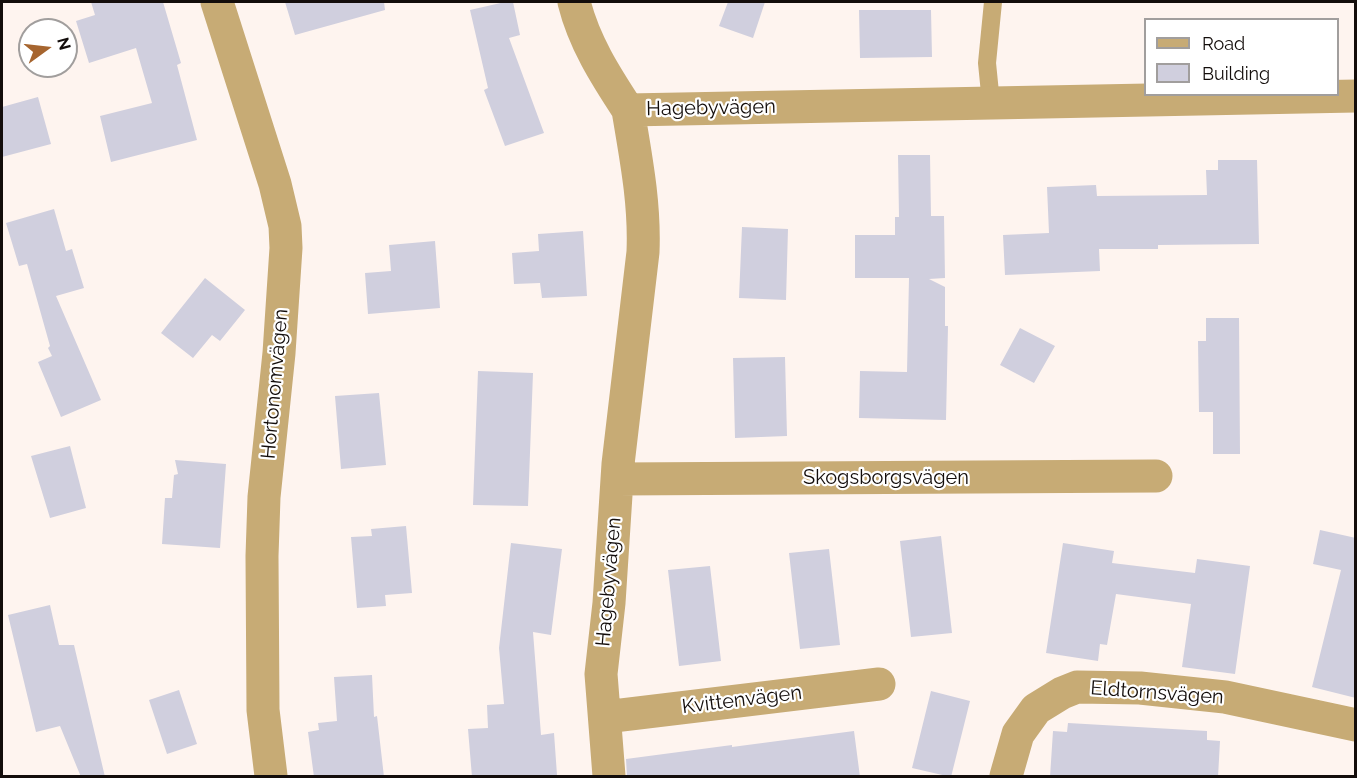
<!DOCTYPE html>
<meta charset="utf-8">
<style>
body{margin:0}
#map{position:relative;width:1357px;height:778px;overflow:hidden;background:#fef4ef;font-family:Raleway,sans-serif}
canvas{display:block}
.frame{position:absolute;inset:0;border:3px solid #130d0b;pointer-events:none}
.legend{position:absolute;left:1144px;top:18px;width:195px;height:78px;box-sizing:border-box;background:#fff;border:2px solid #a19e9d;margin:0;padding:8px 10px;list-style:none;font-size:18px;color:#130d0b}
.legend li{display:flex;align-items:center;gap:12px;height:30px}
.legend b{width:30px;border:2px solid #a19e9d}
.north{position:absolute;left:18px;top:18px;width:60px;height:60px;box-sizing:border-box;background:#fff;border:2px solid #a19e9d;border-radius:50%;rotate:75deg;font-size:16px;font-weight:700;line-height:24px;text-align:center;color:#130d0b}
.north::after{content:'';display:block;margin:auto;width:21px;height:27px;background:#a6652f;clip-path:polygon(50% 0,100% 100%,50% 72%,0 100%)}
</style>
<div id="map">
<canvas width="1357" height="778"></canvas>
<div class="frame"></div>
<ul class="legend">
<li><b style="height:8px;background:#c7ab75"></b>Road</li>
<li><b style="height:16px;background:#d0cfde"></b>Building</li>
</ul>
<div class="north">N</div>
</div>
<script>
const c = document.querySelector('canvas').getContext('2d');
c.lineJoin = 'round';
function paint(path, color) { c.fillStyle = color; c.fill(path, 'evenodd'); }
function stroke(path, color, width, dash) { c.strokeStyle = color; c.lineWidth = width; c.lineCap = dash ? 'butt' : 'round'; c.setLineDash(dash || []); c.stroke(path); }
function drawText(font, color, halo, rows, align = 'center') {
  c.font = font + ' Raleway,sans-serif'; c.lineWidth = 4.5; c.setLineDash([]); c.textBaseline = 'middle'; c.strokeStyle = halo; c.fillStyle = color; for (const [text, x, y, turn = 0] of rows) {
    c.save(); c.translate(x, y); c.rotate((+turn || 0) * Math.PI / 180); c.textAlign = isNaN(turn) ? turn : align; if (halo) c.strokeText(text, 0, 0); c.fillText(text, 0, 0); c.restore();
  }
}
const building = new Path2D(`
 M91 2H163L181 63 177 65 197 140 111 162 100 116 152 103 136 48 89 63 76 21 95 15Z
 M285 2H384L385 10 295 35Z
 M505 2H513L520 35 509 38 544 133 505 146 484 90 488 88 470 10Z
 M728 2H765L753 38 719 26Z
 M859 10H931L932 57 860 58Z
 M38 97 51 144 2 157V107Z
 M898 155H930L931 216H944L945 278 929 279 945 287V326H948L946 420 859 418 860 371 907 372 909 278H855V235H895V217H899Z
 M1218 160H1257L1259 244 1158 245V249H1099L1100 271 1005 275 1003 235 1049 233 1047 187 1096 185 1097 196 1207 195 1206 170H1218Z
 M54 209 66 251 72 249 84 288 56 296 101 400 61 417 38 362 52 356 48 348 50 346 27 264 19 266 6 223Z
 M742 227 788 229 786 300 739 298Z
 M583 231 587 296 542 298 540 283 514 284 512 253 539 251 538 234Z
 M435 241 440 308 368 314 365 273 391 271 389 245Z
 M205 278 245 310 220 341 212 335 193 358 161 333Z
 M1206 318H1239L1240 454H1213V412H1199L1198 341H1206Z
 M1020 328 1055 346 1034 383 1000 365Z
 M785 357 787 436 735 438 733 358Z
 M478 371 533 373 528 506 473 505Z
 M379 393 386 465 341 469 335 396Z
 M70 446 86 508 50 518 31 456Z
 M175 460 226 464 220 548 162 544 165 498H172L174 475 178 474Z
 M406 526 412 593 385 595 386 606 357 608 351 537 372 536 371 529Z
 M1320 530 1356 538V698L1312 687 1341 570 1313 564Z
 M941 536 952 633 911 637 900 541Z
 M511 543 562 549 551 635 533 632 541 735 554 733 557 775 472 777 468 729 488 728 487 705 504 704 499 648Z
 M1063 543 1114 551 1112 563 1195 573 1197 559 1250 566 1235 674 1182 667 1191 604 1116 594 1107 645 1100 644 1098 661 1046 653Z
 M829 549 840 645 800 649 789 553Z
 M710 566 721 661 679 666 668 570Z
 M50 605 59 645H74L105 777H81L60 726 36 732 8 615Z
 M372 675 374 717 377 716 384 777H314L308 732 319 730 318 723 337 721 334 677Z
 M179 690 197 744 167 754 149 700Z
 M931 691 970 701 951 777 912 768Z
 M1068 723 1207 731V740L1220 741 1218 777H1050L1053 731 1067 732Z
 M854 731 860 777H627L626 759 732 745V747Z`);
const lane = new Path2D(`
 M991 103 987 63 993 2`);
const street = new Path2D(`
 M217 2 275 184 285 226 286 248 279 353 264 497 262 556 263 710 271 776
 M574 2C584 42 605 75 628 110
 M617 479 1156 476
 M605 717 879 684
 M609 776 601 674 609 603 618 464 643 252C645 204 636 158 628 110L1356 96
 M1006 776 1018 734 1036 709 1062 693 1077 687 1140 688 1225 697 1356 725`);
const streetNames = [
 ["Hagebyvägen",711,108,-1],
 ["Hortonomvägen",275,384,-85],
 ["Skogsborgsvägen",886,478],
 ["Hagebyvägen",609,582,-85],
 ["Eldtornsvägen",1157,693,4],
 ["Kvittenvägen",742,700,-7]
];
paint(building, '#d0cfde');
stroke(lane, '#c7ab75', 18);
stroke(street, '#c7ab75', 33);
drawText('20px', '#130d0b', '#fff', streetNames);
</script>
